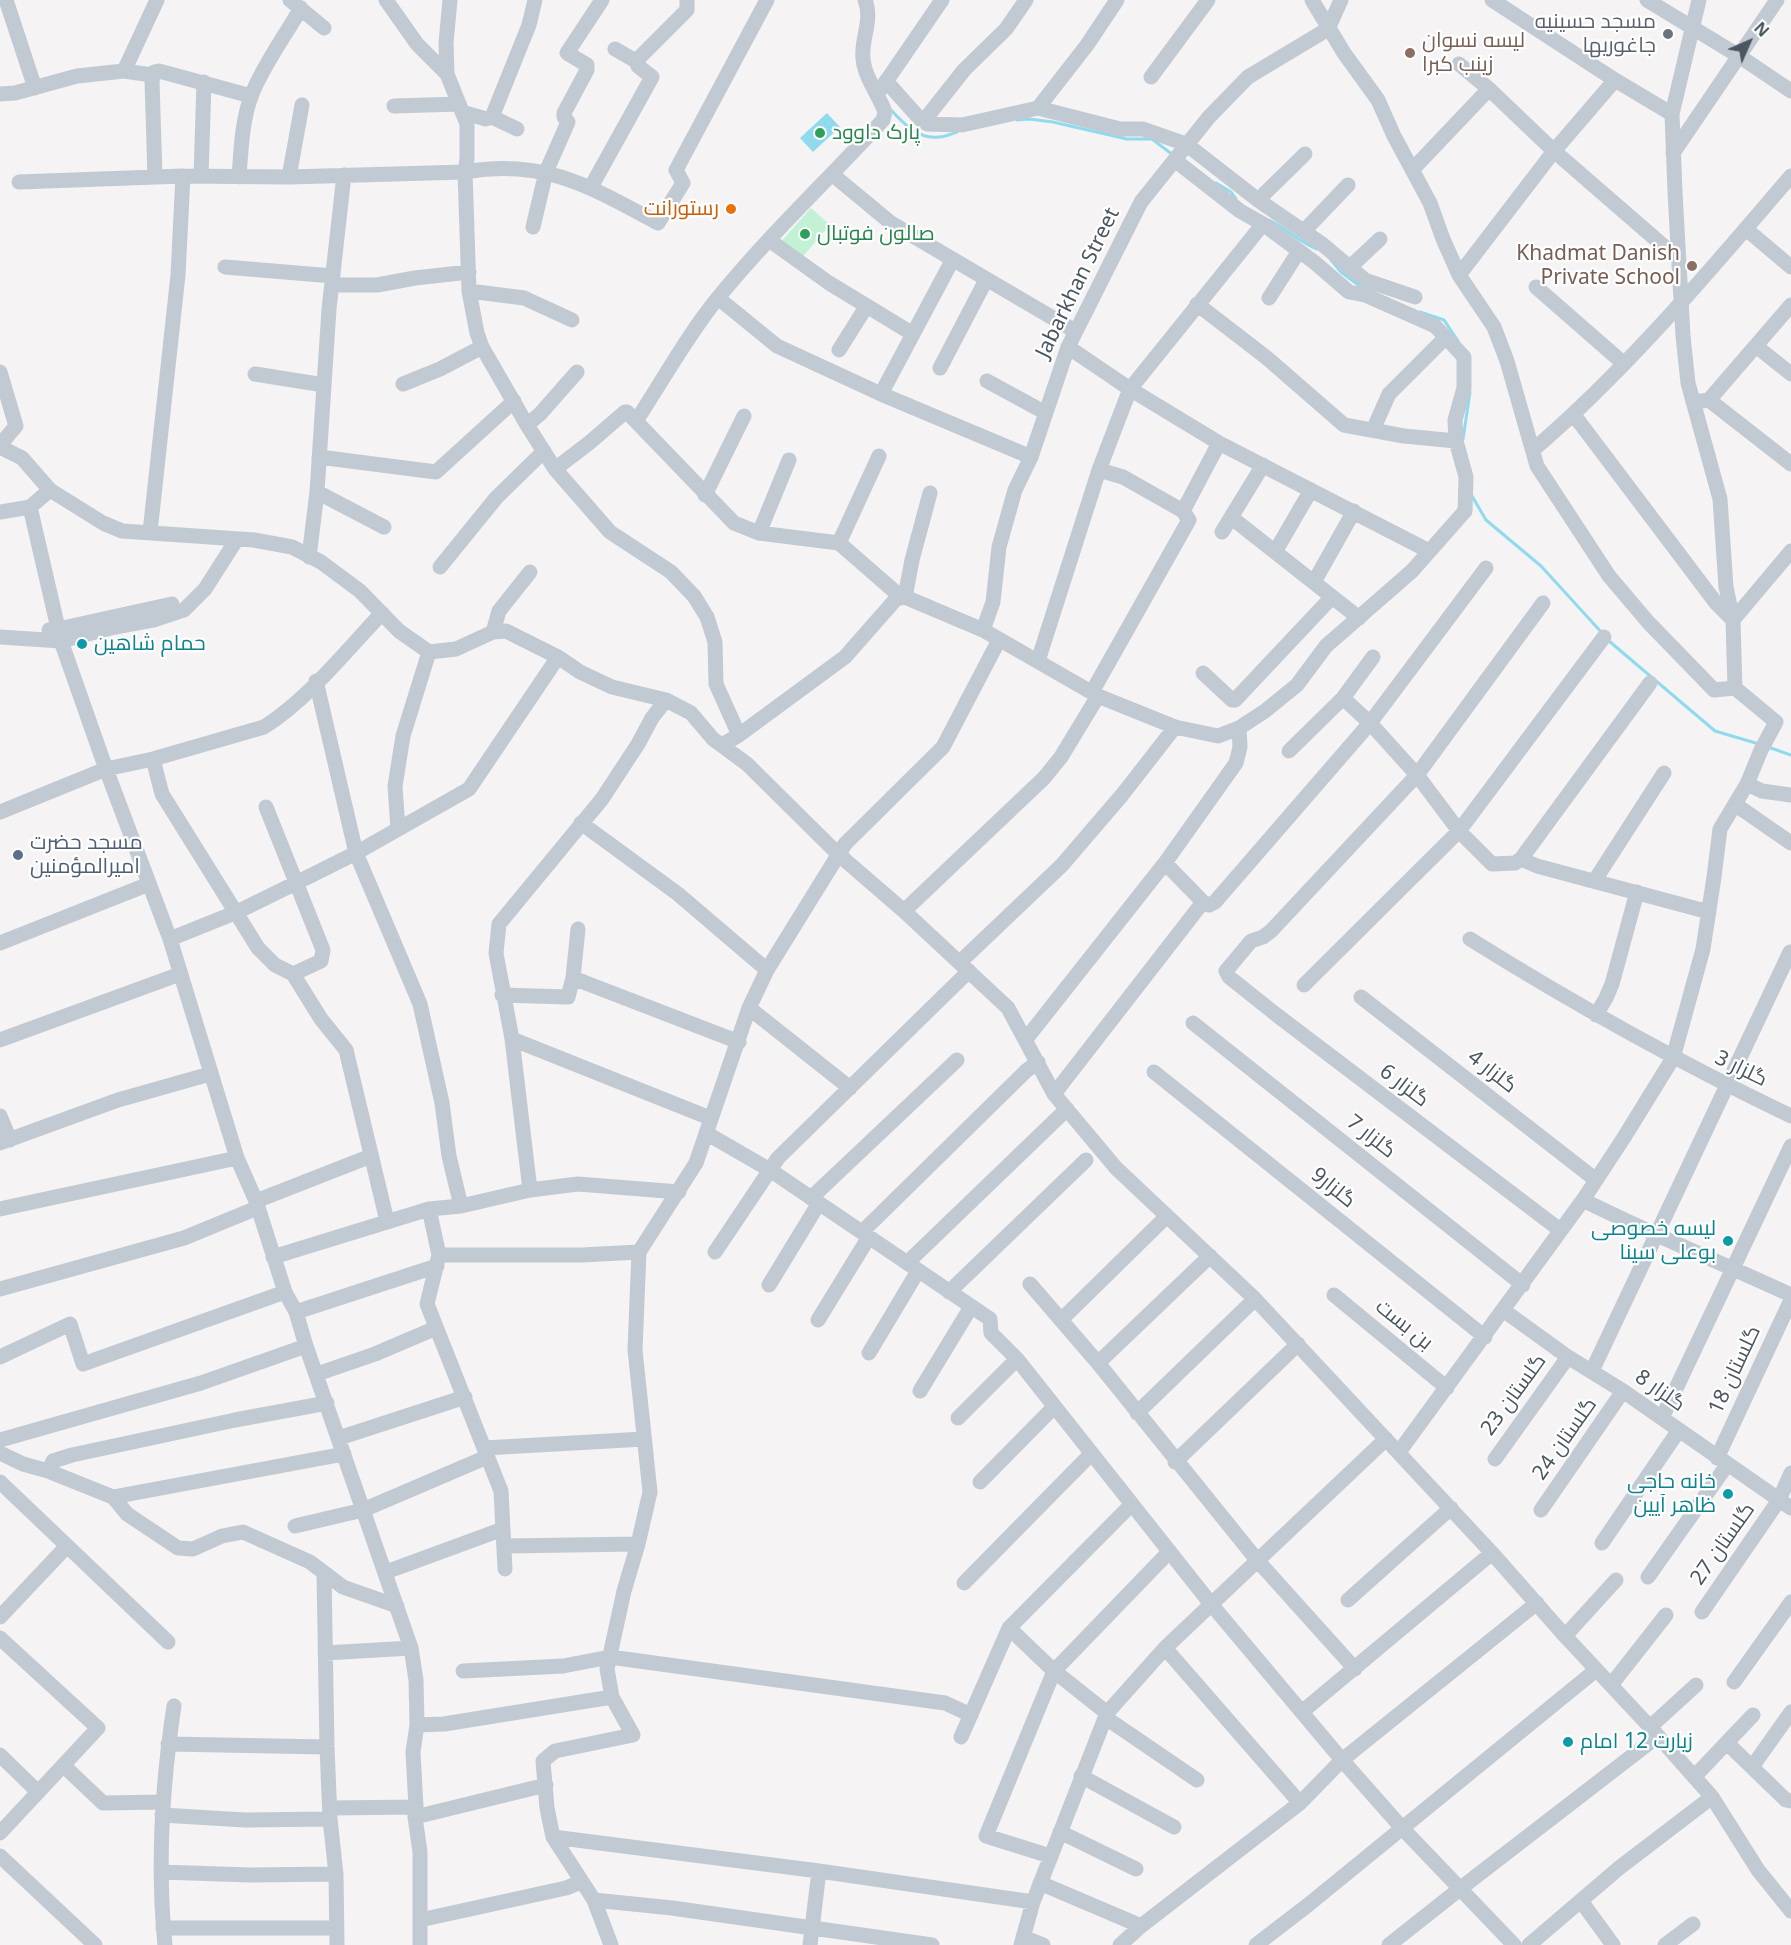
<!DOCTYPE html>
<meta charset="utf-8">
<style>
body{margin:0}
#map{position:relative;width:1791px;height:1945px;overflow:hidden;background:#f5f3f3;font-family:"Noto Sans",sans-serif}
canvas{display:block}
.north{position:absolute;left:1719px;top:12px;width:60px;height:60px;-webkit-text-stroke:4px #fff;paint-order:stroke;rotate:45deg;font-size:16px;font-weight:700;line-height:24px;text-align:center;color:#4a5661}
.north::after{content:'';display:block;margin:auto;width:21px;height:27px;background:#4a5661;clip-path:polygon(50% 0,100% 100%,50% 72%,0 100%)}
</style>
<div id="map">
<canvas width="1791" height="1945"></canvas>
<div class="north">N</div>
</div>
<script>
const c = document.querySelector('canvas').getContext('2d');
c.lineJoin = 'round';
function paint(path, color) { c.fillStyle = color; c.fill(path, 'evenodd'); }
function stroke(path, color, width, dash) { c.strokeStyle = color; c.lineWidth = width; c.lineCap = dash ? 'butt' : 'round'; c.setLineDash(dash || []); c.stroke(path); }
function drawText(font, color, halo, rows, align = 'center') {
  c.font = font + ' "Noto Sans",Cairo,sans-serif'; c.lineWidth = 4.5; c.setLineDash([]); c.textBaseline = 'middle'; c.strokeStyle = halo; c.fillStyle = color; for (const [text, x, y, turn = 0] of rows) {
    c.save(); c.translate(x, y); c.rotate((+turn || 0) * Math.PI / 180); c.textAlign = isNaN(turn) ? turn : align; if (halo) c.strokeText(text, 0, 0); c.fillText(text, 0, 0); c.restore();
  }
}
const green = new Path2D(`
 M811 208 830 225 799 261 779 244Z`);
const water = new Path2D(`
 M827 113 840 127 813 152 800 138Z`);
const stream = new Path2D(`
 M891 110C903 123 919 140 939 137 945 137 952 134 957 132
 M1017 120 1029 119 1053 122 1127 139H1152L1173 155
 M1216 183 1231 192 1236 199
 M1269 220C1286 228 1299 242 1317 249
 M1331 260 1341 272 1361 287
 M1420 312 1444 320 1458 341
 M1463 439 1470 392
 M1472 496 1486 520 1541 566 1603 634
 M1609 641 1715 731 1759 744
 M1768 747 1791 755`);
const minor = new Path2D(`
 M6 0 35 88
 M290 0 324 28
 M386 0 417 44 447 74
 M450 0 446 43 447 74 467 124V158L465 172 469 291 477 333 482 347 527 425 555 469 610 532 671 572 694 596 707 617 715 642 716 684 739 735
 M1312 0 1344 53 1378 100 1394 136 1430 203 1443 239 1459 275 1494 327 1507 361 1537 466 1609 576 1648 622 1714 690 1735 688 1776 722
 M1492 0 1615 80 1672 114
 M1647 0 1739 56 1791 91
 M1699 0 1672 114 1675 192 1683 336 1688 383 1720 499 1726 587 1733 620 1735 688
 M1328 29 1341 0
 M615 49 636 61
 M1459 64 1489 89 1554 151 1667 249 1678 255
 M124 71 157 0
 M1151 77 1208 0
 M886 81 920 119 927 124 962 125 1038 108 1120 129H1143L1186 144 1258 200 1322 244 1365 280 1415 297
 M881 89 942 0
 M0 94 15 93 77 76 124 71 152 75
 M394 106 459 104
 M1038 108 1087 45 1117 0
 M462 112 486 119 492 117 517 129
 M492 117 529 25 535 0
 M923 122 964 70 1006 29 1026 0
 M1673 153 1777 0
 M1413 169 1489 89
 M833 175 891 223 1075 331
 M201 176 204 82
 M155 177 152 81 154 72 159 71 251 96
 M239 177C241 150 242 119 252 94 264 64 285 36 301 8
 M289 177 302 105
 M19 182 183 176 289 177 465 172C544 158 591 187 658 223L683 183 676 170 767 0
 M591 187 652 77 638 66 636 61 687 10V0
 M1258 200 1305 154
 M533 227 546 172 568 122 564 117V113L587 70V65L567 53 602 0
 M1746 229 1791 267
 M1304 231 1348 185
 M769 240 829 283 913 334
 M225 267 333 276
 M1349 268 1380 239
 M1459 275 1554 151 1615 80
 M332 285H377L415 278 469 272
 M1536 287 1623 363
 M469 291 524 298 572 320
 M718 298 777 346 881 394 1031 457
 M1269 298 1299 251
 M1197 304 1267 358 1344 425 1404 436 1456 441
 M1756 346 1791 374
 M1068 347 1130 389 1219 443 1429 551
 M839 350 866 307
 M940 368 986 280
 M0 372 16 426 0 445
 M255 374 324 385
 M987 381 1044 412
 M403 384 440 369 482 347
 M881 394 953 259
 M1709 400 1791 464
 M1693 402 1709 400 1791 305
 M1574 415 1716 603 1733 620 1791 551
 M636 421C663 380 687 336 717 299 769 235 828 180 883 120L885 112 883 107C876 91 864 75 863 58 861 38 873 20 865 0
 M527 425 540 414 577 372
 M1373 430 1389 394 1445 338
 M0 447 22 458 50 490 103 523 122 531 254 540 292 547 321 562 360 591 399 631 429 652 456 649 493 632 506 631 558 657 580 672 612 687 666 700 691 713 713 739 747 764 838 854 904 911 1008 1008 1054 1094 1116 1168 1255 1299 1492 1553 1565 1636 1650 1727 1712 1797 1758 1870 1791 1911
 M1533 450C1628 369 1709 271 1791 176
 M319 457 436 472 514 401
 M555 469 589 443 625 412H627L734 523 759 533 839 543 901 597
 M50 490 30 507 61 641 106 769 170 939 237 1158 256 1201 285 1292 296 1312 306 1346 411 1648 416 1680 417 1725 413 1752 416 1807 415 1817 420 1852V1945
 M317 492 384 527
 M705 495 744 416
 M1183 511 1219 443
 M0 512 30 507
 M1232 518 1359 618
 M150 532 178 275 183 176
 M1222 532 1263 465
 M759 533 789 460
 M839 543 879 456
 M1275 552 1311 490
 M309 557 317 492 329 309 344 175
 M440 567 496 498 544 451
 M1314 582 1354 511
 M905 597 912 560 930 493
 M1543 603 1417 775 1271 931 1263 937 1251 941 1226 971 1229 977 1278 1016 1560 1230
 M49 630 58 629 172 604
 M983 630 993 602 999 547 1015 490 1031 457 1068 347 1141 202 1209 117 1248 77 1328 29
 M493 632 499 611 530 572
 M0 637 61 641 111 628 154 620 184 610 205 589 237 539
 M1038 661 1099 470 1130 389 1263 224
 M1203 673 1232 700H1235L1332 597
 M316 681 356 853 420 1004 442 1103 449 1156 461 1206
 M1092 692 1189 520 1183 511 1123 477 1099 470
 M1343 698 1370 723 1417 775 1459 831 1492 864 1515 863 1521 859 1537 866 1709 912
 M722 745 739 735 845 657 896 599 905 597 983 630 1098 696 1175 727 1218 736 1239 728 1265 711 1297 685 1326 646 1412 571 1465 511 1466 477 1456 441 1455 420 1464 388V357L1435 326 1365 295 1349 292 1314 262 1263 224 1240 211 1176 161
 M1289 751 1343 698 1373 657
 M153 759 162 794 258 948 275 965 293 974 321 1019 346 1050 387 1221
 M1747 784 1762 791 1791 795
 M1736 805 1791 843
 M266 807 323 950 321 961 293 974
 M0 812 106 769 153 759 264 727C308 699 346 651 382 613
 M581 823 678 894 767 970
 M398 829 395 786 403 736 429 652
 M1521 859 1650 683
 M1165 863 1203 902 1209 905 1215 902 1370 723 1486 568
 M1595 880 1664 773
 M904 911 1044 778 1061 757 1098 696
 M170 939 237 912 296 883 356 853 469 789 558 657
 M1470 939C1574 1004 1680 1063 1791 1116
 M0 943 149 884
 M960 962 1062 865 1122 795 1175 727
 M573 978 739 1042
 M1304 985 1459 831 1604 637
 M502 995 568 997 573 978 578 929
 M1361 997 1596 1180
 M749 1008 850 1088
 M1596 1015 1606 998 1612 984 1637 892
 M1193 1023 1523 1285
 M512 1039 710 1118
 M1026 1039 1165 863 1236 763 1240 747 1239 728
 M0 1040 180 974
 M1154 1072 1485 1337
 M1054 1094 1203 902
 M0 1116 10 1140
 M706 1133 770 1170 990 1319 991 1333 1017 1359 1211 1604 1342 1760 1402 1828 1514 1945
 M0 1143 118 1100 210 1074
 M530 1190 512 1039 496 953 499 924 602 799 638 744 652 718 666 700
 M811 1198 957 1060
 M1583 1200C1651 1234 1722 1263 1791 1295
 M256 1201 371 1156
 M0 1209 237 1158
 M429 1209 439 1255 427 1304 501 1491 505 1569
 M862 1232 1026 1071 1038 1062
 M715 1252 778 1158 969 971
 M439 1255H582L639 1252
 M273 1257 429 1209 461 1206 530 1190 578 1184 679 1192
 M907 1263 1067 1109
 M1030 1284 1098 1363 1257 1560 1355 1669
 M769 1285 819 1203
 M0 1289 184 1238 257 1208
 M949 1292 1086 1160
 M1334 1295 1447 1388
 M1503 1310 1568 1357 1623 1391 1791 1508
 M296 1312 437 1266
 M818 1320 869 1237
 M1061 1320 1167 1216
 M869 1353 918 1271
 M0 1357 70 1324 83 1364 285 1292
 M1098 1363 1210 1256
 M1592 1371 1790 952
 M317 1374 375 1354 436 1328
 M920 1391 971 1307
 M1137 1413 1255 1299
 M958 1418 1017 1359
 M1662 1418 1791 1146
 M339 1438 465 1397
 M0 1440 201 1383 306 1346
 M484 1448 644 1439
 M1399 1452 1583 1200 1623 1139 1673 1058 1703 949 1714 877 1720 829 1747 784 1761 750 1776 722
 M0 1453 23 1464 48 1471 113 1497 127 1514 178 1548 193 1549 222 1536 243 1532 310 1562 343 1587 397 1606
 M1717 1458 1791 1300
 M1495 1459 1568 1357
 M1175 1462 1298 1344
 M48 1471 53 1461 72 1455 235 1420 327 1403
 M0 1482 168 1642
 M980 1482 1054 1407
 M113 1497 344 1454
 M1541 1510 1623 1391
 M295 1526 363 1510 487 1457
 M1602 1543 1679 1430
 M504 1546 638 1544
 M386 1572 503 1529
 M324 1573 327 1747 330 1819 336 1874 337 1945
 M1648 1577 1727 1465
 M964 1583 1091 1454
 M1348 1600 1451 1508
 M1702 1612 1779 1500 1791 1473
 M0 1617 67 1546
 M1009 1628 1054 1671 1107 1713
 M1565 1636 1616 1580
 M0 1638 98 1728 0 1833
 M1165 1648 1300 1803
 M325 1653 411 1648
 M463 1671 563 1666 610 1657 945 1703 971 1715
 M1734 1682 1791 1602
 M1611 1685 1666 1615
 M1303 1711 1492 1553
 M1106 1718 1197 1780
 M417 1725 444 1724 612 1697
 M1650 1727 1696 1685
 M961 1737 1009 1628 1131 1505
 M1727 1743 1786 1800 1791 1801
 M168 1744 327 1747
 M0 1755 38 1792
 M64 1766 103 1803 163 1802
 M1752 1767 1791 1712
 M1081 1776 1174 1827
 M1694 1777 1753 1715
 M331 1808 416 1807
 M162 1815 245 1820 330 1819
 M415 1817 546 1785
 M1060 1832 1136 1869
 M553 1837 819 1871 1033 1902
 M0 1856 95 1945
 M1050 1856 986 1836 1054 1671 1169 1552
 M161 1872 250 1875 336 1874
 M1040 1883 1141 1926
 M594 1900 672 1908 932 1945
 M1581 1901 1613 1945
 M420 1920 566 1888 581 1882
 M163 1928H336
 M1023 1937 1043 1945
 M165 1945C157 1865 162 1785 174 1706
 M611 1945 594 1900 553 1837 547 1808 543 1761 555 1751 633 1735 612 1697 607 1669 624 1591 638 1544 650 1492 635 1350 639 1252 696 1163 749 1008 767 970 845 844 943 747 999 640
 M810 1945 819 1871
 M1021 1945 1033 1902 1107 1713 1165 1648 1386 1439
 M1120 1945 1141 1926 1300 1803 1342 1760 1537 1603
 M1256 1945 1308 1905 1596 1670
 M1389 1945 1461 1888 1658 1736
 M1529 1945 1619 1868 1712 1797
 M1665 1945 1693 1924`);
const markers = [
 [1668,34,6,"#6b7280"],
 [1410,53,6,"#8d6e63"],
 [820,133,6,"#2e9e5b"],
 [731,209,6,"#e8710a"],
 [805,234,6,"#2e9e5b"],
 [1692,266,6,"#8d6e63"],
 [82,644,6,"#0f9aa8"],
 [18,855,6,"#5c6f8a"],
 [1728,1241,6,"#0f9aa8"],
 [1728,1494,6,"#0f9aa8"],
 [1568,1742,6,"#0f9aa8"]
];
const worshipNames = [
 ["مسجد حسینیه",1656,22],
 ["جاغوریها",1656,46]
];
const educationNames = [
 ["لیسه نسوان",1422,41],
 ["زینب کبرا",1422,65],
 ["Khadmat Danish",1680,254,"right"],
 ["Private School",1680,278,"right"]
];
const leisureNames = [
 ["پارک داوود",832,133],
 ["صالون فوتبال",817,234]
];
const foodNames = [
 ["رستورانت",719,209]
];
const streetNames = [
 ["Jabarkhan Street",1078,283,-64],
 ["گلزار 3",1741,1069,26],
 ["گلزار 4",1492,1072,38],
 ["گلزار 6",1404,1086,37],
 ["گلزار 7",1371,1137,38],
 ["گلزار9",1333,1188,39],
 ["بن بست",1404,1325,39],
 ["گلستان 18",1735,1370,-65],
 ["گلزار 8",1660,1391,35],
 ["گلستان 23",1514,1395,-54],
 ["گلستان 24",1565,1439,-55],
 ["گلستان 27",1723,1544,-55]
];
const cultureNames = [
 ["حمام شاهین",94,644],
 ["لیسه خصوصی",1716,1229,"right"],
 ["بوعلی سینا",1716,1253,"right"],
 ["خانه حاجی",1716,1482,"right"],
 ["ظاهر آیین",1716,1506,"right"],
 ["زیارت 12 امام",1580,1742]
];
const serviceNames = [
 ["مسجد حضرت",30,843],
 ["امیرالمؤمنین",30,867]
];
paint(green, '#c3f1d5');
paint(water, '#90daee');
stroke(stream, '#90daee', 3);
stroke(minor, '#c1cad2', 15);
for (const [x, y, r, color] of markers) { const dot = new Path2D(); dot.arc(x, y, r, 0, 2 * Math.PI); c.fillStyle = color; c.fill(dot); stroke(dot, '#fff', 2); }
drawText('21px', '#5b616d', '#fff', worshipNames, 'right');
drawText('21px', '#785e54', '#fff', educationNames, 'left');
drawText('21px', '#27864d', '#fff', leisureNames, 'left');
drawText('21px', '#c56008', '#fff', foodNames, 'right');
drawText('21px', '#4a5661', '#fff', streetNames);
drawText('21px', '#0d838f', '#fff', cultureNames, 'left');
drawText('21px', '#4e5e75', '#fff', serviceNames, 'left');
</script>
